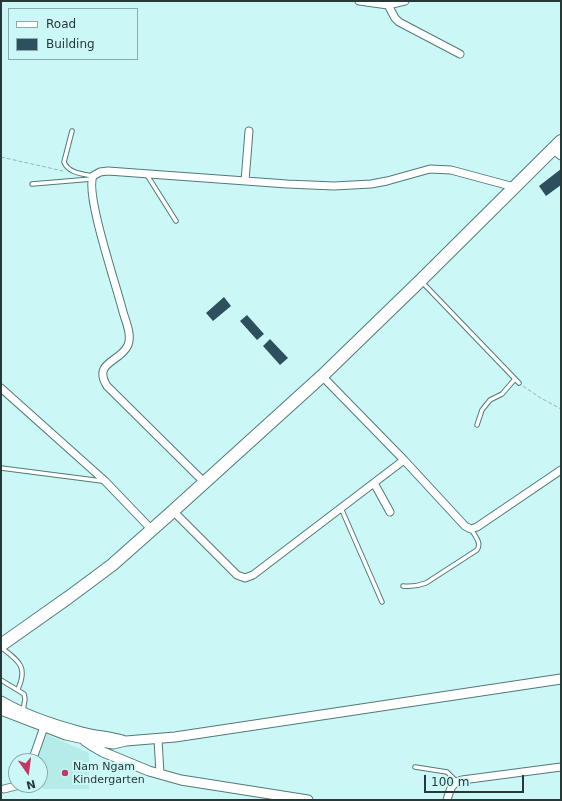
<!DOCTYPE html>
<style>
body{margin:0}
#map{position:relative;width:562px;height:801px;overflow:hidden;background:#cbf8f6;font-family:"DejaVu Sans",sans-serif}
canvas{display:block}
.frame{position:absolute;inset:0;border:2px solid #273838;pointer-events:none}
.legend{position:absolute;left:8px;top:8px;width:130px;height:52px;box-sizing:border-box;background:#cbf8f6;border:1px solid #89abaa;margin:0;padding:5px 7px;list-style:none;font-size:12px;color:#273838}
.legend li{display:flex;align-items:center;gap:8px;height:20px}
.legend b{width:20px;border:1px solid #89abaa}
.north{position:absolute;left:8px;top:753px;width:40px;height:40px;box-sizing:border-box;background:#cbf8f6;border:1px solid #89abaa;border-radius:50%;rotate:166deg;font-size:11px;font-weight:700;line-height:16px;text-align:center;color:#273838}
.north::after{content:'';display:block;margin:auto;width:14px;height:18px;background:#c43663;clip-path:polygon(50% 0,100% 100%,50% 72%,0 100%)}
.scale{position:absolute;left:424px;top:775px;width:100px;height:18px;box-sizing:border-box;border:2px solid #273838;border-top:0;padding-left:5px;font-size:12px;line-height:14px;white-space:nowrap;color:#273838;-webkit-text-stroke:3px #cbf8f6;paint-order:stroke}
</style>
<div id="map">
<canvas width="562" height="801"></canvas>
<div class="frame"></div>
<ul class="legend">
<li><b style="height:5px;background:#fff"></b>Road</li>
<li><b style="height:11px;background:#2e505e"></b>Building</li>
</ul>
<div class="north">N</div>
<div class="scale">100 m</div>
</div>
<script>
const c = document.querySelector('canvas').getContext('2d');
c.lineJoin = 'round';
function paint(path, color) { c.fillStyle = color; c.fill(path, 'evenodd'); }
function stroke(path, color, width, dash) { c.strokeStyle = color; c.lineWidth = width; c.lineCap = dash ? 'butt' : 'round'; c.setLineDash(dash || []); c.stroke(path); }
function drawText(font, color, halo, rows, align = 'center') {
  c.font = font + ' "DejaVu Sans",sans-serif'; c.lineWidth = 4; c.setLineDash([]); c.textBaseline = 'middle'; c.strokeStyle = halo; c.fillStyle = color; for (const [text, x, y, turn = 0] of rows) {
    c.save(); c.translate(x, y); c.rotate((+turn || 0) * Math.PI / 180); c.textAlign = isNaN(turn) ? turn : align; if (halo) c.strokeText(text, 0, 0); c.fillText(text, 0, 0); c.restore();
  }
}
const built = new Path2D(`
 M44 733 89 753V789H44L37 785H40V761H34Z`);
const building = new Path2D(`
 M561 169V185L546 196 539 186Z
 M224 297 231 306 213 321 206 313Z
 M247 315 264 334 257 340 240 321Z
 M270 339 288 358 280 365 263 346Z`);
const path = new Path2D(`
 M1 157 63 171
 M523 386 539 397 561 409`);
const service = new Path2D(`
 M72 131 64 162C68 173 83 174 93 176
 M147 175 176 221
 M32 184 92 179
 M421 281 519 383
 M477 425 482 410 490 400 502 394 515 379
 M1 468 102 481
 M341 508 382 602
 M403 586C412 587 418 586 426 583L477 550C482 543 475 536 471 529
 M2 648C19 661 28 667 18 689
 M1 680 24 694 25 699 23 711
 M415 767 447 772 456 781`);
const minor = new Path2D(`
 M359 1 388 5 405 1
 M388 5 395 18 399 22 460 54
 M553 150 561 156
 M245 181 249 131
 M322 376 404 460 465 526 471 529 477 527 561 470
 M1 388 105 481 152 530
 M205 483 107 386C92 362 121 362 128 345 132 335 126 322 123 312 117 287 85 195 93 176L100 172 108 171 287 184 334 186 371 184 387 181 430 169 451 170 514 187
 M374 483 390 512
 M173 511 237 575 245 578 253 575 404 460
 M158 739 160 774
 M32 761 44 727
 M4 789 20 785
 M447 800C450 790 451 783 462 780L561 767`);
const tertiary = new Path2D(`
 M1 701C25 715 55 725 82 732 96 736 111 736 125 741
 M1 710 66 735 84 739 113 744 126 741 175 737 561 679
 M85 741 91 745 103 752 149 771 181 780 308 800`);
const trunk = new Path2D(`
 M1 645 69 597 112 565 173 511 322 376 421 280 561 141`);
const markers = [
 [65,773,4,"#c43663"]
];
const poiNames = [
 ["Nam Ngam",73,767],
 ["Kindergarten",73,780]
];
paint(built, '#b5ece9');
paint(building, '#2e505e');
stroke(service, '#507a78', 5.5);
stroke(minor, '#507a78', 9);
stroke(tertiary, '#507a78', 11);
stroke(trunk, '#507a78', 14);
stroke(path, '#94b7b6', 1, [4, 2]);
stroke(service, '#fff', 3.5);
stroke(minor, '#fff', 7);
stroke(tertiary, '#fff', 9);
stroke(trunk, '#fff', 12);
for (const [x, y, r, color] of markers) { const dot = new Path2D(); dot.arc(x, y, r, 0, 2 * Math.PI); c.fillStyle = color; c.fill(dot); stroke(dot, '#cbf8f6', 1.5); }
drawText('11px', '#273838', '#cbf8f6', poiNames, 'left');
</script>
